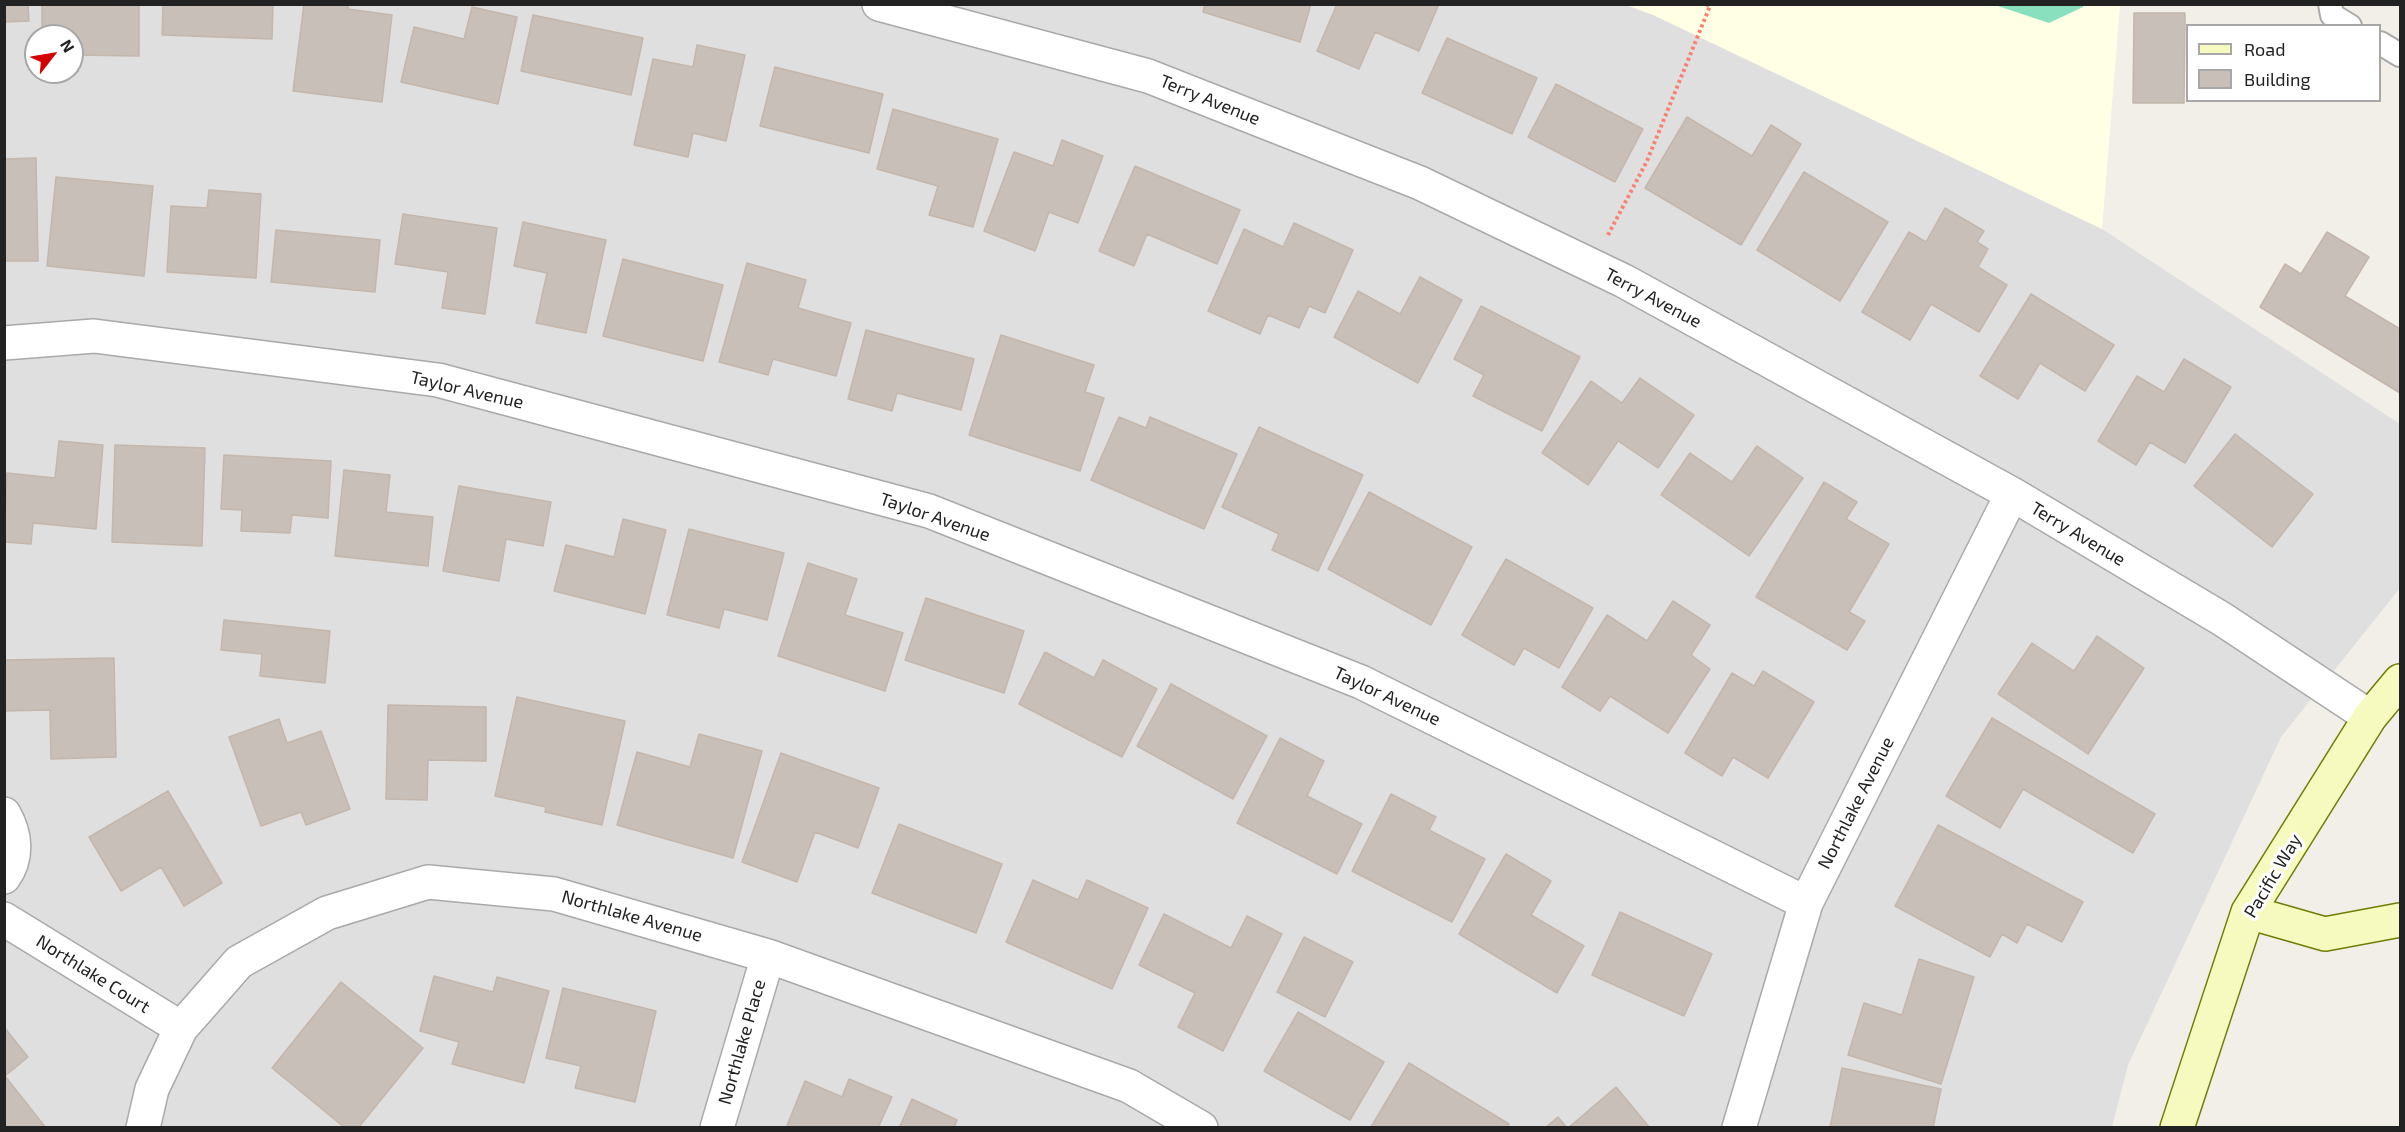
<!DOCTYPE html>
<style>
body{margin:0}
#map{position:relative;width:2405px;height:1132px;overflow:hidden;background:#f2efe9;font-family:"Exo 2",sans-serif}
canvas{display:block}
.frame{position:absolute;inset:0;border:6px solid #222;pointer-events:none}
.legend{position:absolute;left:2186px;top:24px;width:195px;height:78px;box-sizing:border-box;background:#fff;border:2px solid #a7a7a7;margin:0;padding:8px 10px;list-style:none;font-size:18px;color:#222}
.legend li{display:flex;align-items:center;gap:12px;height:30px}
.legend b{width:30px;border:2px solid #a7a7a7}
.north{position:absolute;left:24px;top:24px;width:60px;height:60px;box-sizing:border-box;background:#fff;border:2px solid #a7a7a7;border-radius:50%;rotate:59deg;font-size:16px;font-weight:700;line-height:24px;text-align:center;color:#222}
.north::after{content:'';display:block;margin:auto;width:21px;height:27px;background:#d40000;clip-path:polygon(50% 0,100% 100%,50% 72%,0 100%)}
</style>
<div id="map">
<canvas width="2405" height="1132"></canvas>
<div class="frame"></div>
<ul class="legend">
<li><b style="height:8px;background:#f7fabf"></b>Road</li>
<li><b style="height:16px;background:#c7bfb8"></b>Building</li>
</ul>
<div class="north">N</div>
</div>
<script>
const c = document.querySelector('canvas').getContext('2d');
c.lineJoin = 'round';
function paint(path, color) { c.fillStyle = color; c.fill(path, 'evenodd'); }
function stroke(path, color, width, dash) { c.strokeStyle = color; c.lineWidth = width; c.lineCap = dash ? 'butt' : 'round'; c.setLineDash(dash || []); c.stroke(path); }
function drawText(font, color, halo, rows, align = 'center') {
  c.font = font + ' "Exo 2",sans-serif'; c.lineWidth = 6; c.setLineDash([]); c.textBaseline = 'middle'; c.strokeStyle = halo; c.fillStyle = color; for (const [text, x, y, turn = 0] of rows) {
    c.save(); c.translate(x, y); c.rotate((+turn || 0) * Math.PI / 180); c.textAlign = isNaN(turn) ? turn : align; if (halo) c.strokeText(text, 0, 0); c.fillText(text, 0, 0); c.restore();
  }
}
const residential = new Path2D(`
 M5 5H1626L1653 14 2102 229 2400 424V588L2281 737 2128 1065 2112 1127 5 1128ZM36 36H72V72H36Z`);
const education = new Path2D(`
 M1626 5H2120L2102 229 1653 15Z`);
const pitch = new Path2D(`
 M1995 5 2083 4V7L2049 23Z`);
const building = new Path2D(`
 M4 4H28L29 21 4 22Z
 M42 4H139V56L72 55V36H42Z
 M163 4H273L272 39 162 35Z
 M304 4H348V9L392 15 382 102 293 91Z
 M1205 4H1311L1300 42 1203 12Z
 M1337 4H1439L1419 51 1375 32 1359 69 1317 51Z
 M472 7 517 17 498 104 401 82 414 27 464 39Z
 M2134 13H2185L2184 103H2133Z
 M533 15 643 38 631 95 521 71Z
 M1447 38 1537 78 1512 134 1422 93Z
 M697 45 745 55 726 141 693 133 688 157 634 145 653 59 693 67Z
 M775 67 883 94 869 153 760 126Z
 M1556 84 1643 129 1615 182 1528 137Z
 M893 109 998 139 973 227 929 215 938 186 877 169Z
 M1687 117 1752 156 1771 125 1801 144 1741 245 1645 188Z
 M1062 140 1103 156 1078 223 1049 212 1035 251 984 231 1014 152 1053 166Z
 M36 158 38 261H4V159Z
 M1135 166 1240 210 1217 264 1147 234 1134 266 1099 251Z
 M1804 172 1888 222 1840 301 1757 250Z
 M56 177 153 186 144 276 47 266Z
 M209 190 261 194 256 278 167 272 171 206 207 208Z
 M1945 208 1984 231 1977 242 1988 249 1978 267 2007 285 1979 332 1931 304 1910 340 1862 312 1909 232 1926 242Z
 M403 214 497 228 485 314 442 308 448 272 395 264Z
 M523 222 606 240 586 333 536 323 547 273 514 266Z
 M1294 223 1353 250 1325 313 1309 306 1299 328 1268 315 1260 334 1208 311 1244 229 1283 247Z
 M276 230 380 240 375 292 271 282Z
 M2327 232 2369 257 2345 296 2400 329V393L2260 307 2285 264 2301 274Z
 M623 259 723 285 703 361 603 336Z
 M747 263 806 280 798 308 851 323 836 376 773 359 768 375 719 362Z
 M1420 277 1462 300 1418 383 1334 337 1358 291 1400 314Z
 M2031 294 2114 345 2085 391 2040 363 2018 399 1980 376Z
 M1481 306 1580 357 1542 431 1473 396 1484 375 1454 359Z
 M866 330 974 359 961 410 897 393 892 411 848 399Z
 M1001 335 1094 365 1085 392 1104 398 1080 471 969 435Z
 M2184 359 2231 387 2185 463 2150 442 2136 465 2098 441 2137 376 2164 392Z
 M1640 378 1694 415 1658 468 1618 441 1588 485 1542 453 1591 381 1622 403Z
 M1119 417 1146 428 1150 417 1237 454 1204 529 1091 480Z
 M1259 427 1363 475 1318 571 1272 550 1279 534 1222 507Z
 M2235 434 2313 494 2272 547 2194 486Z
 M59 441 103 445 96 529 33 523 31 544 4 542 7 473 55 478Z
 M115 445 205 448 202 546 112 542Z
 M1757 446 1803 478 1749 556 1661 495 1690 453 1732 482Z
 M224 455 331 461 328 518 292 515 290 533 241 531 242 510 221 509Z
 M344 470 390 475 386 512 433 517 428 566 335 556Z
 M1824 482 1857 502 1846 519 1889 544 1849 612 1865 621 1847 650 1756 597Z
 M459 486 551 502 543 546 506 539 499 581 443 571Z
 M1369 492 1472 547 1431 625 1328 569Z
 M623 519 666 530 645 614 554 591 566 545 614 557Z
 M689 529 784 553 767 620 724 609 719 628 667 615Z
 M1506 559 1593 608 1559 668 1524 648 1514 665 1462 635Z
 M808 563 857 579 845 615 903 633 885 691 778 656Z
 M926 598 1024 631 1004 693 905 660Z
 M1673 601 1710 625 1691 655 1710 669 1668 733 1610 696 1600 711 1562 687 1607 615 1647 641Z
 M224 620 330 631 325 683 260 676 262 654 221 650Z
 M2097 636 2144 668 2088 754 1998 694 2032 643 2074 671Z
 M1045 652 1094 678 1103 660 1157 689 1122 757 1019 704Z
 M114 658 116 757 51 759 50 710 4 711V660Z
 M1763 671 1814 702 1768 778 1733 757 1722 776 1685 753 1732 673 1754 686Z
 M1171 684 1267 736 1233 799 1137 746Z
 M517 697 625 721 602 825 545 812 546 807 495 796Z
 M388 705 486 707V761L428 760 427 800 386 799Z
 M1992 718 2155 814 2133 853 2023 789 2000 828 1946 796Z
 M279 719 287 743 321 731 350 809 306 825 301 812 261 826 229 737Z
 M699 734 762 751 733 858 617 825 637 752 690 767Z
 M1280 738 1324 761 1307 796 1362 824 1337 874 1237 823Z
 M781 753 879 788 858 848 815 832 797 882 742 862Z
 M168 791 222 883 184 906 161 867 121 891 89 837Z
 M1391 794 1436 817 1429 830 1485 859 1452 922 1352 871Z
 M899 824 1002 864 976 933 872 893Z
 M1938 825 2083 902 2062 942 2027 924 2017 943 2002 934 1990 957 1895 906Z
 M1506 854 1551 881 1531 915 1584 946 1557 993 1459 934Z
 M1033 880 1078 900 1087 880 1148 908 1112 989 1006 942Z
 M1620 912 1712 954 1684 1016 1592 975Z
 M1164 914 1231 948 1247 916 1282 934 1223 1051 1178 1027 1195 993 1139 965Z
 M1304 937 1353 962 1325 1017 1277 992Z
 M1919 959 1974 977 1941 1084 1848 1055 1864 1003 1902 1015Z
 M434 976 493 992 497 977 549 991 524 1083 452 1064 459 1042 420 1031Z
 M341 982 423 1048 358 1128H345L272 1068Z
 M563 988 656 1011 635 1102 575 1088 581 1066 546 1058Z
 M1298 1012 1384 1062 1350 1120 1264 1071Z
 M4 1027 28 1057 5 1076 46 1128H4Z
 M1409 1063 1509 1124 1507 1128 1371 1127Z
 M1842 1068 1941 1089 1933 1128H1830Z
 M849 1079 892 1097 878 1128H786L805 1081 842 1097Z
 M1616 1087 1650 1128H1568Z
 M912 1099 957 1120 954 1128H899Z
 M1558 1117 1567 1128H1545Z`);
const path = new Path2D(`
 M1608 235 1647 161 1710 6 1706 4`);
const lane = new Path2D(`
 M2330 4 2332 15 2350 26
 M2380 43 2400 55`);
const street = new Path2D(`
 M879 4 1148 76 1420 183 1624 281 2012 494 2222 619 2370 717
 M4 343 94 336 438 380 929 511 1361 682 1806 903
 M4 814C16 835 18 857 4 877
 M4 919 181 1028
 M143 1128 152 1089 181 1028 239 962 327 913 428 882 554 894 768 956 1129 1086 1201 1128
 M717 1128 768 956
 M1739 1128 1806 903 2012 494`);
const secondary = new Path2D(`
 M2248 912 2325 934 2400 920
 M2177 1128 2248 912 2370 717 2400 681`);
const streetNames = [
 ["Terry Avenue",1210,100,22],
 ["Terry Avenue",1653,298,28],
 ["Taylor Avenue",467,390,13],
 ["Taylor Avenue",935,517,19],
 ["Terry Avenue",2078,534,31],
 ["Taylor Avenue",1387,696,25],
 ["Northlake Avenue",1856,803,-63],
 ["Pacific Way",2273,876,-59],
 ["Northlake Avenue",632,916,16],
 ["Northlake Court",93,974,32],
 ["Northlake Place",742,1042,-74]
];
paint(residential, '#e0dfdf');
paint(education, '#ffffe5');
paint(pitch, '#88e0be');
paint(building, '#c7bfb8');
stroke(building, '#c4b6ab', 1.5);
stroke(lane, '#a9a9a9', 26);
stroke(street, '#a9a9a9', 36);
stroke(secondary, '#707d05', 36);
stroke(path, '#fa8072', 4, [3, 3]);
stroke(lane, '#fff', 22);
stroke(street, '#fff', 33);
stroke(secondary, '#f7fabf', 33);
drawText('18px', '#222', '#fff', streetNames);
</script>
